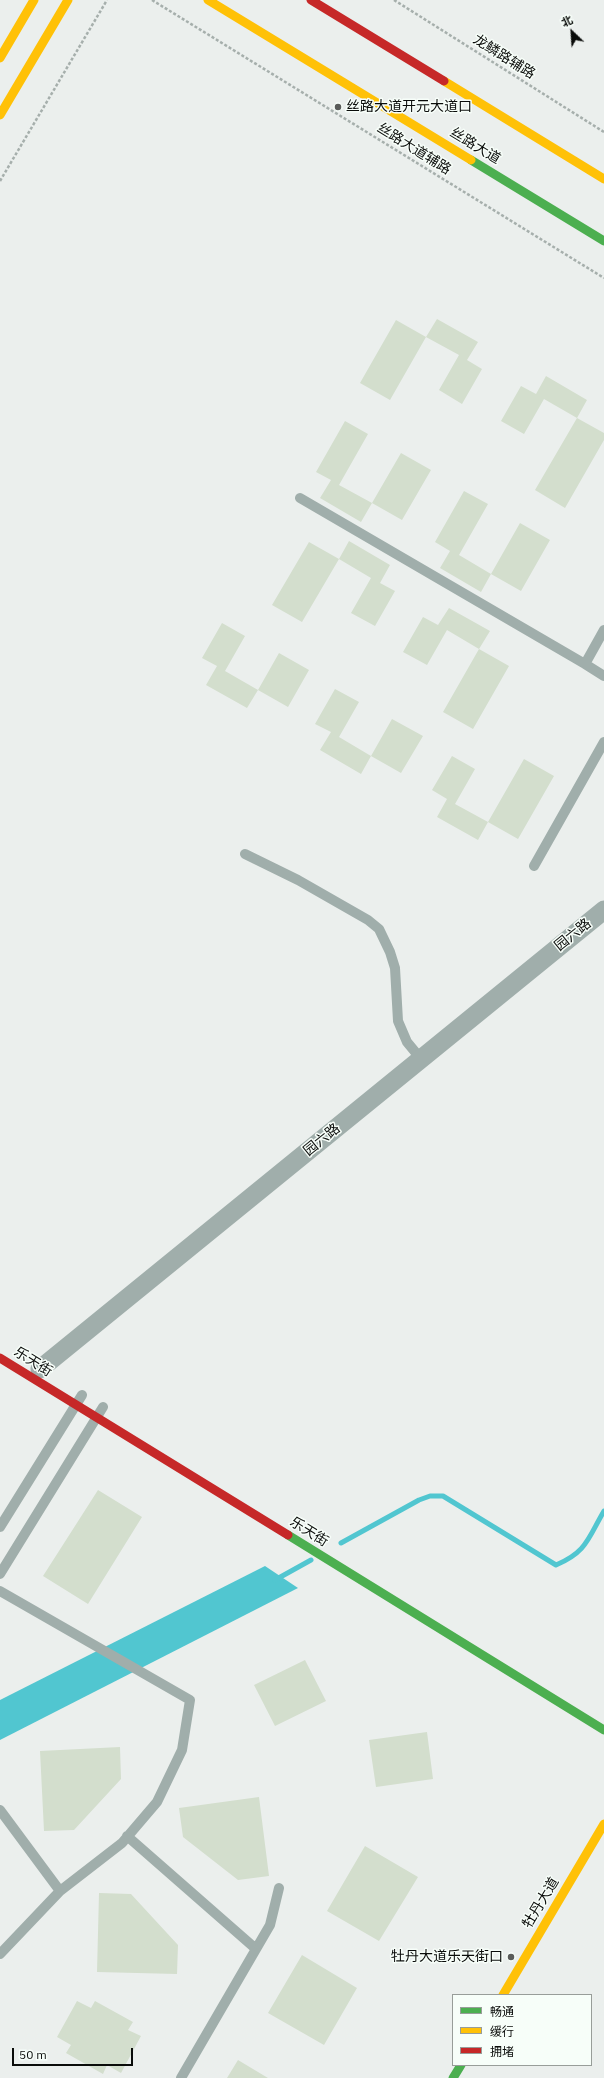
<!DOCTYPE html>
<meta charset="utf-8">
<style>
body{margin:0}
#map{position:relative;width:604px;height:2078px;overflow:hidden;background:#ebefed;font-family:"IBM Plex Sans","Noto Sans SC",sans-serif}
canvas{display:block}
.legend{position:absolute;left:452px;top:1994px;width:140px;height:72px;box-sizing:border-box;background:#f7fef9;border:1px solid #989d99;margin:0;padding:5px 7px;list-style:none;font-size:12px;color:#0a0c0a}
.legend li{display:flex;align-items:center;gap:8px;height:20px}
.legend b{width:20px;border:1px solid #989d99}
.north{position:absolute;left:552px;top:12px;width:40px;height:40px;-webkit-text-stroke:3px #f7fef9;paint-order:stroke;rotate:335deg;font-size:11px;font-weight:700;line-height:16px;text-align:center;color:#0a0c0a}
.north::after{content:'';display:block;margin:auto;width:14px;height:18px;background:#0a0c0a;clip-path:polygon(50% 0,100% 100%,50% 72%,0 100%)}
.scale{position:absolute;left:12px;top:2048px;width:121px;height:18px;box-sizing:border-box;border:2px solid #0a0c0a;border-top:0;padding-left:5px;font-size:12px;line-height:14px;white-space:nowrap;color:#0a0c0a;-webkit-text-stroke:3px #f7fef9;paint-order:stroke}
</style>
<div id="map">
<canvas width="604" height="2078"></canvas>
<ul class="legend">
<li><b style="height:5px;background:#4caf50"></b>畅通</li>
<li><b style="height:5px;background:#ffc107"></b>缓行</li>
<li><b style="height:5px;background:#c62828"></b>拥堵</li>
</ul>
<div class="north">北</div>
<div class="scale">50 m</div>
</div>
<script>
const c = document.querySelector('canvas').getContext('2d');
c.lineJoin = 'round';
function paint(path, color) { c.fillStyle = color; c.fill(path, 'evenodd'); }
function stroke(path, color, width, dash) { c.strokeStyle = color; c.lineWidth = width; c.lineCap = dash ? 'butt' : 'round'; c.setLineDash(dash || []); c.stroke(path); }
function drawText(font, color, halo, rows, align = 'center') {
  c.font = font + ' "IBM Plex Sans","Noto Sans SC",sans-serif'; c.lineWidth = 3; c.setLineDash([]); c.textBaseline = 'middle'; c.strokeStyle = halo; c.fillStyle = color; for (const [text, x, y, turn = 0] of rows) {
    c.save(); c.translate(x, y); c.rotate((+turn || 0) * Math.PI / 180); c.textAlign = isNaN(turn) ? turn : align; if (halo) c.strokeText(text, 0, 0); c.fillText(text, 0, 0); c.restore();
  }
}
const water = new Path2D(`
 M265 1566 298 1588 0 1740V1700Z`);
const stream = new Path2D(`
 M341 1543 419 1500 430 1496H443L556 1565C587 1552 588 1538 604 1511
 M275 1580 311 1560`);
const building = new Path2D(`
 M437 319 478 342 467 360 482 369 462 404 439 390 459 355 426 337Z
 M396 320 426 337 390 400 360 383Z
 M546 376 587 400 577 418 604 433V440L565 508 535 490 577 418 544 399 524 434 501 421 521 386 536 394Z
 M345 421 368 434 339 485 372 503 361 522 320 498 331 480 316 472Z
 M401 453 431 470 402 520 372 503Z
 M464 491 488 504 459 555 491 574 481 592 440 568 450 551 435 542Z
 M520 523 550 540 521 591 491 574Z
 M349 541 390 565 380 583 395 591 375 626 351 613 371 578 339 559Z
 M309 542 339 559 302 622 272 605Z
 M449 608 490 631 479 649 447 630 427 665 403 652 423 617 438 625Z
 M222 623 245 636 225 671 258 690 247 708 206 685 217 666 202 658Z
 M479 649 509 666 473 729 443 712Z
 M279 653 309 670 288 707 258 690Z
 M335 689 359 702 339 737 371 756 361 774 320 750 331 732 315 724Z
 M392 719 423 736 401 773 371 756Z
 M452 756 475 769 455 804 488 822 478 840 437 817 447 799 432 790Z
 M524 759 554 776 518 839 488 822Z
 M98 1490 142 1517 88 1604 43 1576Z
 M305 1660 326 1701 275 1726 254 1685Z
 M427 1732 433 1779 376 1787 369 1740Z
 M120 1747 121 1779 74 1830 44 1831 40 1751Z
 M259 1797 269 1876 238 1880 183 1837 179 1808Z
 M365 1846 418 1877 379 1941 327 1911Z
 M99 1893 131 1894 178 1945 177 1974 97 1972Z
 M302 1955 357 1988 324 2045 268 2013Z
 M77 2001 91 2008 95 2001 133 2022 128 2030 141 2036 121 2073 107 2065 103 2074 66 2053 71 2045 57 2037Z
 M238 2060 268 2078H227Z`);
const path = new Path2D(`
 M152 0 604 278
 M394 0 604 132
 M0 181 107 0`);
const lane = new Path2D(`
 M300 498 585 664 604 630
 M585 664 604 676
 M245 854 298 880 368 920 379 929 390 952 395 968 398 1021 407 1042 421 1059
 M534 866 604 742
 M0 1527 82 1395
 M0 1574 103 1407
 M0 1591 190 1700 182 1750 157 1802 122 1843 60 1891
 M0 1810 60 1891 0 1954
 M127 1836 256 1949
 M181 2078 270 1925 279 1888`);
const street = new Path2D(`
 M40 1369 604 910`);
const fast = new Path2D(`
 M471 160 604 241
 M288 1535 604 1730
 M453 2078 461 2065`);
const slow = new Path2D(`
 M208 0 471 160
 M0 58 34 0
 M444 81 604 179
 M0 115 68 0
 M503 1995 604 1824`);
const jam = new Path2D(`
 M311 0 444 81
 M0 1358 288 1535`);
const markers = [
 [338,107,4,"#595b59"],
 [511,1957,4,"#595b59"]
];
const streetNames = [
 ["龙鳞路辅路",504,57,32],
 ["丝路大道",475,146,31],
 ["丝路大道辅路",414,149,32],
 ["园六路",573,935,-39],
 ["园六路",322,1140,-39],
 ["乐天街",33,1362,32],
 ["乐天街",309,1532,32],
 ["牡丹大道",541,1903,-59]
];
const poiNames = [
 ["丝路大道开元大道口",346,107],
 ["牡丹大道乐天街口",503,1957,"right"]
];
paint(water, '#51c6d0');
stroke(stream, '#51c6d0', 5);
paint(building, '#d3decd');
stroke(path, '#a6afac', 2.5, [3, 2]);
stroke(lane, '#a0aeab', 10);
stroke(street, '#a0aeab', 19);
stroke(fast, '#4caf50', 9);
stroke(slow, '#ffc107', 9);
stroke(jam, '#c62828', 9);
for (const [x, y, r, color] of markers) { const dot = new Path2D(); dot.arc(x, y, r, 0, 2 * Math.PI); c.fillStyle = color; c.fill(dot); stroke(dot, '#f7fef9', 1.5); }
drawText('14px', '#0a0c0a', '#f7fef9', streetNames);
drawText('14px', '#0a0c0a', '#f7fef9', poiNames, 'left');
</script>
